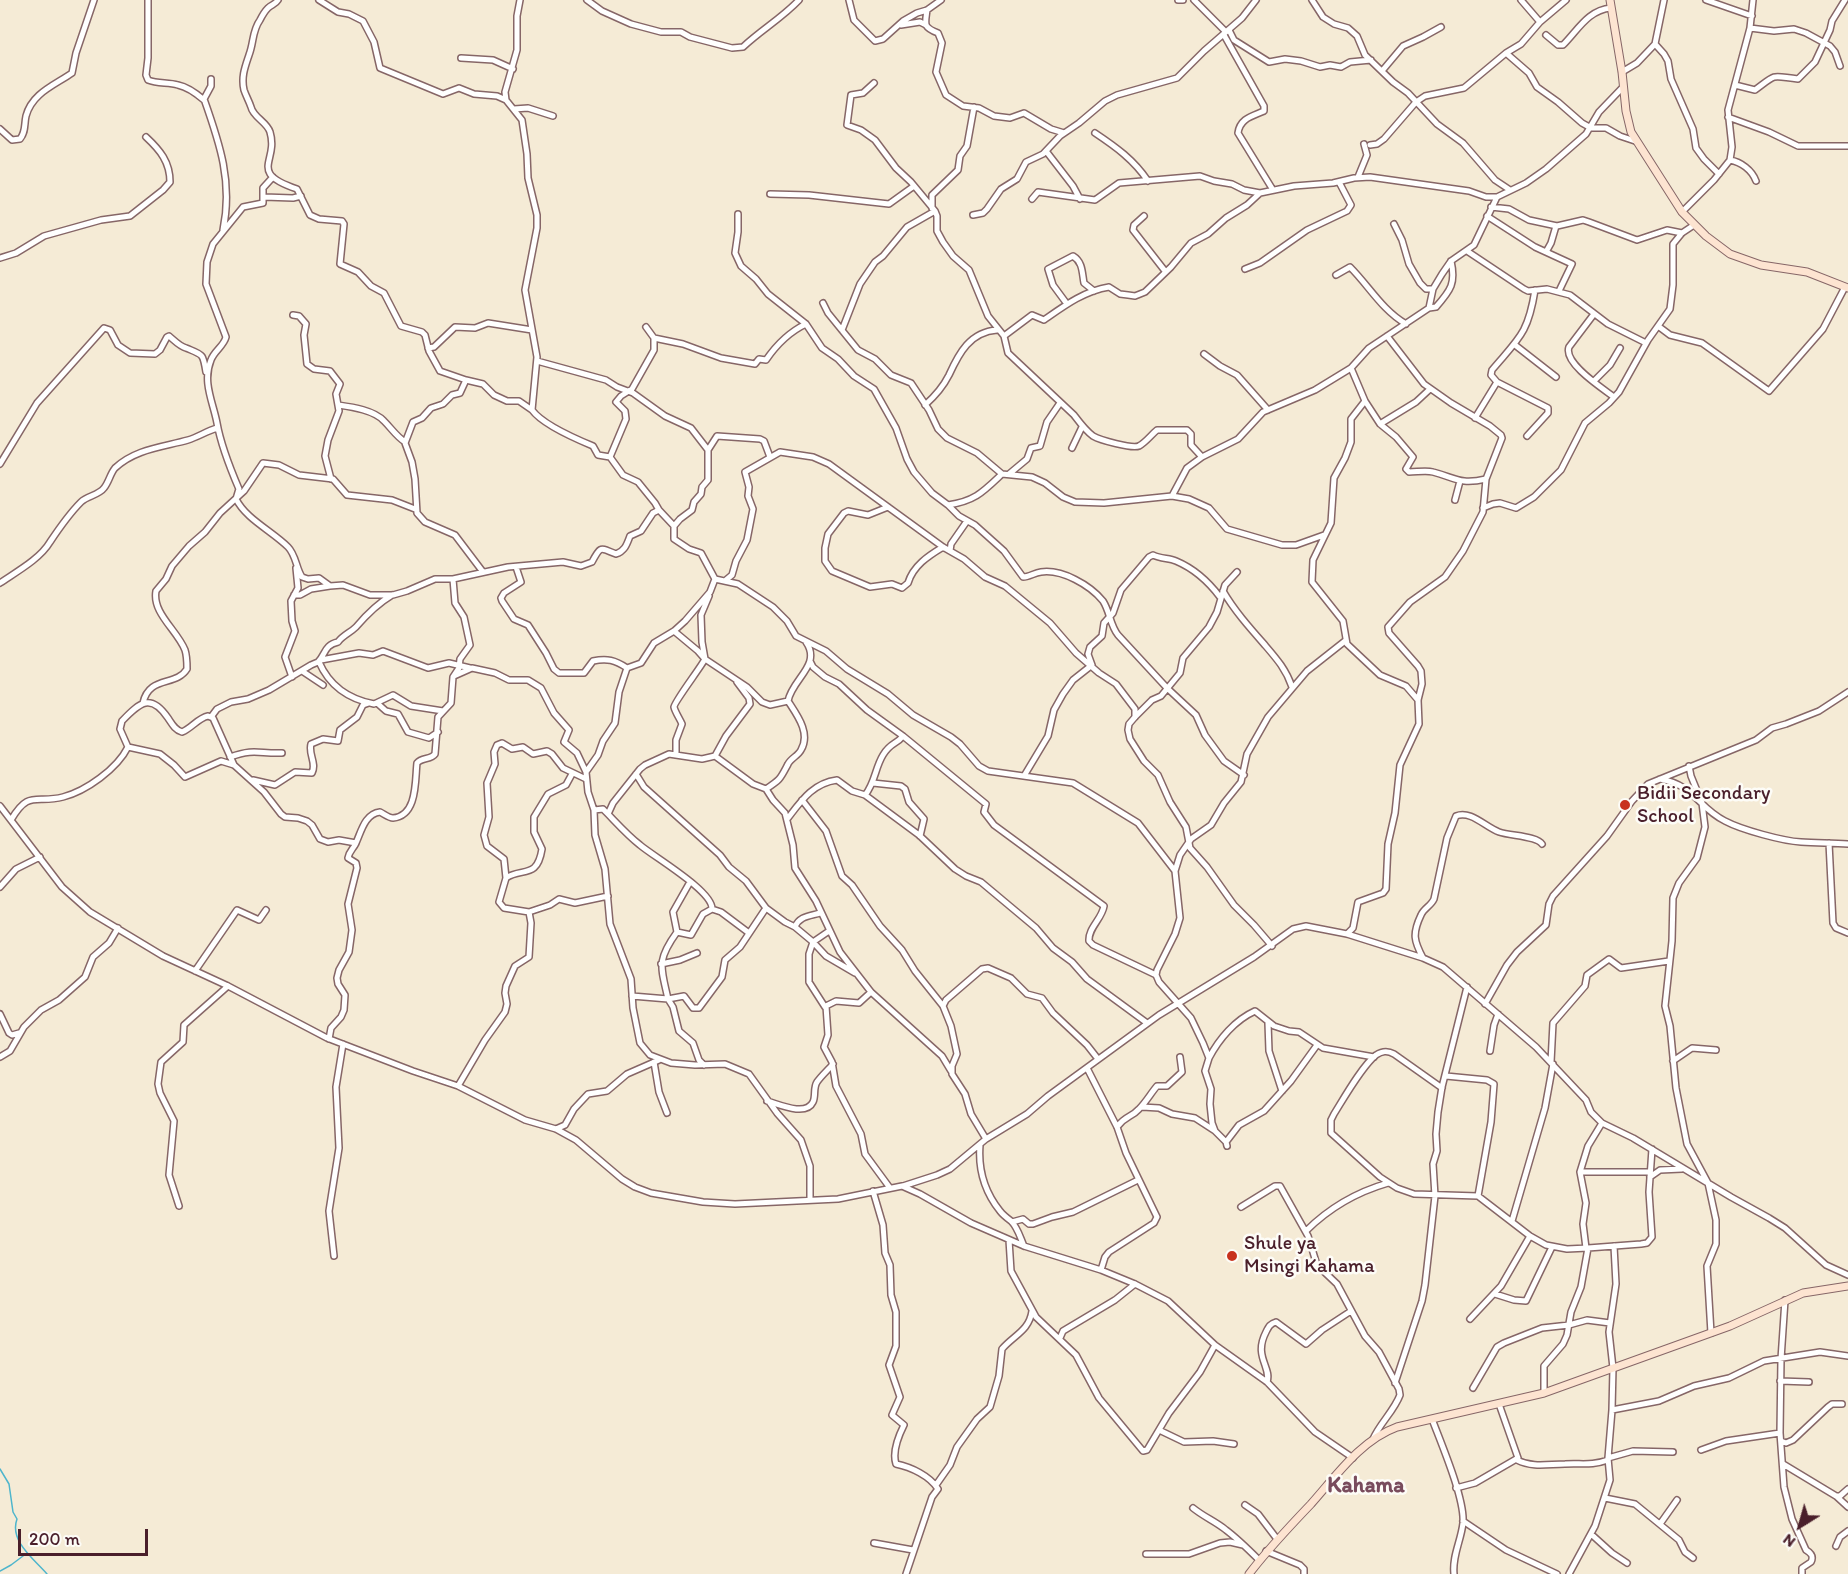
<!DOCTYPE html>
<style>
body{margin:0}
#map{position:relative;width:1848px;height:1574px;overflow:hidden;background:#f5ebd6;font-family:Itim,sans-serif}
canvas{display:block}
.north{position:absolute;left:1770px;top:1496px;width:60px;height:60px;-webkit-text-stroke:4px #fdfcf7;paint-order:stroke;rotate:217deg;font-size:16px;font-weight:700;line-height:24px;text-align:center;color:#4a1f2b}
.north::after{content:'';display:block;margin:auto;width:21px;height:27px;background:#4a1f2b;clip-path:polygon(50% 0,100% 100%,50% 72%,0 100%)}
.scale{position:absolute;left:18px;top:1529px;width:130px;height:27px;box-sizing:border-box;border:3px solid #4a1f2b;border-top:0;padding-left:8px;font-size:18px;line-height:21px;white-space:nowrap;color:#4a1f2b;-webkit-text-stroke:4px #fdfcf7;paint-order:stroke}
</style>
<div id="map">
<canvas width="1848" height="1574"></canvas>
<div class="north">N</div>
<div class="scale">200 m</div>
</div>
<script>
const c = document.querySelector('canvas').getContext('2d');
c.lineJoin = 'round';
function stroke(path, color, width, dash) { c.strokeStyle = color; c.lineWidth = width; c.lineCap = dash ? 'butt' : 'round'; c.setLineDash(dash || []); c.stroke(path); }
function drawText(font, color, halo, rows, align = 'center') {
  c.font = font + ' Itim,sans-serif'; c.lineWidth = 5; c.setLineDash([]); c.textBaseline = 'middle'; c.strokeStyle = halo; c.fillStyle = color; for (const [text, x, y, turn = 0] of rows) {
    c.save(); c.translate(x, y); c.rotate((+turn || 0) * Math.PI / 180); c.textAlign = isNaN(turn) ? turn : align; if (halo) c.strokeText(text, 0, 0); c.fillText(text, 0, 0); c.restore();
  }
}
const stream = new Path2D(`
 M0 1469 9 1484 13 1512 17 1519C9 1541 34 1559 47 1574
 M0 1571 11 1565 27 1553`);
const minor = new Path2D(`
 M148 0V58L146 75 148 80C158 84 168 82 178 85 188 87 197 94 204 100
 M278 0C275 5 272 4 268 8 265 11 262 16 260 20 252 31 254 42 249 55 245 67 241 77 244 90 246 96 249 101 251 107 253 117 267 122 270 132 279 162 247 172 297 189L310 215 319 219 342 221 344 224 340 264 358 272 371 286 384 293 401 326 422 332 425 335 429 351 440 371 466 380 483 384 494 395 507 401H519L532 410
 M319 0 338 12 349 14 363 21 374 42 380 68 443 94 459 88 474 94 497 96 506 100
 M520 0 517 16V50L505 92 506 100 522 120 527 154 528 178 537 215V228L525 290 537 357 532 410C543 425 576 439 593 446L598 455 610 457 623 475 638 482 655 503 659 510
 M587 0 602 11 631 24 661 32H681L690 37 732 48 743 47C761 30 782 18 799 0
 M849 0 854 20 875 41 883 39 903 21 917 13 927 10 941 0
 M1178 0H1183
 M1194 0 1226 32
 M1312 0 1323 17 1334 24 1348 28 1357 36 1365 55 1393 82 1408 93 1437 124 1463 143 1495 180 1510 190
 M1521 0 1540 22
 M1706 0 1752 16
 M927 10C925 25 923 27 938 33L942 43 936 72 946 95 963 106 979 108 994 116 1010 118 1024 113 1051 129 1064 133
 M901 25 920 22 926 25
 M1750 28 1774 31 1794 29 1806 33 1830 46 1835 52 1840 66
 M1229 30 1234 40 1269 62 1285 59 1301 61 1320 67 1330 65 1341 67 1350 62 1371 60
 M1224 35 1264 106V111C1253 116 1240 118 1238 133L1273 190
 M1546 35 1558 45H1563C1578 30 1588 10 1611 8
 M1655 44 1664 54 1668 61 1671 79 1693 129 1696 148 1704 159 1719 174
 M1506 53 1529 73 1537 87 1558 102 1582 123 1591 128H1606L1620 136 1635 141
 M461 58 493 60 513 69
 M1382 71 1403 46 1423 37 1441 27
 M1622 72 1637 63 1655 44 1664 0
 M211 79V86L204 99C220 144 233 183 223 230
 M874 83 863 93 851 95 847 125 861 130 875 140 896 168 911 182 935 211 937 216V231L943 242 953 256 969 270 988 316 1004 336
 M1735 85 1755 90C1778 73 1770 76 1798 79L1815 62 1830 30 1832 21 1845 0
 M514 109 528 108 553 116
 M1728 117 1769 132 1798 146H1848
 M0 129 12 140 20 139C26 132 24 125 26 116 32 93 55 85 72 73L76 53 94 0
 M1095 133C1116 147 1134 160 1148 181
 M1370 145 1377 144 1384 139 1416 102 1425 96 1464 88 1506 53 1521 44 1540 22 1566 0
 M1046 151 1073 186 1080 199
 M1730 160C1741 162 1752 170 1756 181
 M273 177 263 188V203L243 207 213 244 207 262 206 284 226 337C224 346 214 351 211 360 202 382 213 402 217 423 221 446 230 468 239 489L236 499C246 519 272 531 288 547 296 555 296 568 302 577L308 579 319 578 330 586 343 585 370 595H393L407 591 435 579H453L508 567 563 562 581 566 592 562C601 545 600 548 616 554 625 551 627 544 630 536L641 531 653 513 659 510 674 526V539L689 549 701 553 715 579 738 584 773 607 787 621 796 636 826 651 847 669 888 694 913 715 951 737 960 744 979 766 988 771 1073 783 1138 823 1175 871
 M1358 177 1367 155 1364 144
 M770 194 809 195 889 204 914 186
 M264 197 293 198 301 196
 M1032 199 1038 192 1095 200 1119 183 1200 176 1214 181 1232 184 1244 190 1260 193
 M1491 207 1509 209 1529 220 1557 226 1583 220 1589 222 1637 240 1667 230 1682 233
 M932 208V195L958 170 960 156 967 146 974 107
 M1682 212 1714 180 1730 160 1732 147 1728 110 1750 28 1753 0
 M738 214V232L735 253 741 266 756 279 768 294 806 324 822 348 838 359 854 376 874 389 896 428 907 459 914 472 932 493 948 505C975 501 983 492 1002 474L977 453 947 438 938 429 929 410 911 383 891 375 875 359 858 350 828 313 823 303
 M973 215 983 213 987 209 1001 189 1017 179 1026 162 1043 154 1060 136 1079 123 1105 101 1117 95 1177 78 1204 51 1242 18 1256 0
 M1144 216 1134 225 1133 230 1165 271
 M1487 216 1535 247 1572 264 1559 291
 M1394 224 1402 240 1409 264 1420 283 1426 289H1433
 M1467 251 1524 289 1528 291 1547 289 1570 295 1608 324 1646 343
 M1546 252 1551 243 1556 226
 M0 258 16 253 44 236 101 220 130 216 163 190 170 182C170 162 160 150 146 137
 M1245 269 1260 263 1307 230 1347 211 1351 205 1339 182
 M1336 275 1350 267C1369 286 1382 310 1406 324
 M1067 304 1053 285 1048 269 1073 256C1083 262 1082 273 1084 283L1094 291
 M1429 308 1436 307C1451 290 1456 283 1451 261
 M1594 314 1569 347C1563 363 1602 388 1614 397
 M293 315 299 316 306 324 304 335 307 364 314 369 330 371 340 384 336 394 339 411 328 440 325 456 331 479
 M1658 326 1670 335 1702 343 1769 391 1823 329 1845 287
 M842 330 860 284 875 262 883 256 907 227 935 211
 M654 338 683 344 721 358 755 364 759 359 766 360C777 344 789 332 806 324
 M1515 345 1556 377
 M428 348 434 347 455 327 475 328 488 323 532 330
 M1204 354 1220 366 1237 375 1268 410
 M537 361 606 380 617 387 633 393 665 416 691 428 708 450
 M1351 368 1365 401 1351 419V442L1345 458 1334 478 1331 523 1313 560 1312 582 1343 621 1347 644 1380 675 1406 686 1418 700
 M466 380 460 393 452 395 443 404 431 408 422 418 413 422 405 443 412 462 415 479 417 513 425 522 455 535 483 572
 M1594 381 1610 365 1620 348
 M1497 382 1548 408V413L1527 436
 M1365 401 1380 424 1396 437 1413 457 1406 469 1409 472C1417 472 1426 470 1433 472 1456 478 1460 485 1486 479
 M338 405C352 407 374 410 384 421 392 429 396 436 405 442
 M925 405C934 397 944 385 949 375 959 353 970 332 997 330
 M1475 418 1497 382 1491 375 1492 370C1519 338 1528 334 1535 290
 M1380 424 1416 402 1430 389
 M1072 448 1082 427
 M610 457 626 419 625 411 616 402 621 396 632 389 654 350V338L646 327
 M1202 457 1191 445V434L1187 430H1157C1151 435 1146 442 1139 446 1132 449 1100 440 1093 436 1085 430 1080 423 1074 415L1008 353 1004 336 1032 315 1044 320C1064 306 1084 291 1109 287L1120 294 1128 295 1135 296 1145 292 1171 267 1191 243 1208 234 1226 218 1247 205 1260 193 1294 186 1333 183 1354 178 1370 177 1469 191 1486 197H1497
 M0 464 37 403 104 328 110 330 118 345 130 353 155 354 160 350 167 337 169 336C174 340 179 346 186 348 203 355 203 353 206 372
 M1002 474 1032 477 1045 483 1063 497 1075 502 1104 503 1172 496 1189 499 1209 508 1227 529 1282 545H1296L1324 535
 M1009 474 1027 459 1031 448 1040 446 1047 422 1060 403
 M1172 496 1187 468 1202 457 1238 439 1263 412 1315 390 1351 368 1369 348 1429 308 1433 289 1442 274 1451 261 1474 245 1497 197 1526 183 1546 169 1586 134 1599 112 1623 87
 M1455 500 1460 481
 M948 505 959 516 975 525 1004 551 1023 577C1029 577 1034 573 1041 572 1062 569 1090 585 1103 601 1110 612 1110 625 1118 635L1167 688 1196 715 1205 735 1224 761 1244 775
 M888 507 868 515 848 511 844 513 828 534 825 548V561L832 571 870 587 892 584 902 588 908 583C913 566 928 556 943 547
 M1483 508 1493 504 1500 503 1516 508 1534 497 1561 470 1585 423 1609 403 1619 392 1648 340 1670 309 1673 285V244L1682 233 1694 225
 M674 526 680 519 692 510 694 502 701 494 702 487 708 480V450L717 436 760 439 764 441 770 457
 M950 551 951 544 967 521
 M516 567 521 582 504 593 501 598 502 601 514 619 528 625 546 653 554 669 559 673H584L593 661C607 658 615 660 627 668
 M1237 572 1225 585 1217 612 1209 627 1183 658 1180 673 1161 696 1152 700 1135 717 1129 724 1128 730 1130 739 1144 761 1158 775 1170 802 1186 827 1190 848 1207 867 1234 905 1254 925 1272 946
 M715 579 710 592 685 621 674 631 654 643 641 663 627 668 619 692 615 723 603 741 598 755 586 772 588 792 594 810 595 835 605 869 610 924 631 979 633 1008 640 1043 650 1055 671 1063 695 1065 725 1064 749 1074 777 1113 801 1140 810 1166V1199
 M726 580 732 575 736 561 747 540 753 509 748 496 749 487 745 472 780 452 813 457 829 464 943 547 964 559 985 577 1005 586 1050 623 1076 653 1099 673 1116 684 1135 709V717
 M0 583C16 572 40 559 50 542 58 530 70 513 81 502 87 496 99 495 104 488 109 482 110 474 115 468 135 449 163 447 188 440 198 437 207 431 217 428
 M1223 591C1234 610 1249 627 1264 644 1276 658 1286 669 1292 687
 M294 595H300L311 589 330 586
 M674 631 698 651 705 659 747 687 762 702 770 705 788 701
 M321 660 359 653 373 655 383 651 428 668 449 663 470 668
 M810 661 813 667 825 677 839 684 867 710 903 736 986 804 984 812 994 825 1104 906C1102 919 1088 928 1089 941L1093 945 1156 975
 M319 662C329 685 348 699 374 704L393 695 411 706 443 711
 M302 671 323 685
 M454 676 472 668 495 673 509 680H528L541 688 554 713 569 730 564 742 577 753 586 772
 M292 677 285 657 295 631 292 621 291 601 298 588 296 568
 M143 703C149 675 176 687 187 669 187 663 187 656 185 650 177 630 152 613 156 591L166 579 172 566 189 546 205 532 220 513 244 491 263 463 279 465 299 475 333 479 347 495 392 500 415 509
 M377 703 386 711 398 714 408 732 429 738 438 732
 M211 717 217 709 231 702 248 699 269 690 311 665 318 662C326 654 324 645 338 642 343 635 350 633 356 627 367 614 377 604 392 595
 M128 747 160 754 174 765 185 777 221 761 234 765 264 792 281 814 285 817 298 818 307 821 312 825 320 839 328 842 339 840 356 843
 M676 754V740L682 724C680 719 675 712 674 707 674 702 701 667 705 659L702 642 701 615 709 596
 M715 756 726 736 750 704 749 698 737 682
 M230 757C255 748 259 754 282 753
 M1689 766 1691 776 1702 803 1705 827 1697 858 1679 883 1673 898 1672 941 1665 1006 1670 1026 1676 1088 1687 1144 1708 1183 1716 1220V1244L1707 1266 1711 1333
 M572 774 566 785 548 794 534 817V832L542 849C537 880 522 867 506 878L499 902 504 908 529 912 550 905 559 899 575 903 608 896
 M636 774 644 787 720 855 729 867 746 881 766 908 785 922 795 927 813 942 826 956 855 973
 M1024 776 1048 736 1054 710 1063 694 1073 680 1092 665 1088 654 1090 647 1102 636 1104 623 1113 613 1121 590 1149 557 1153 555C1161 559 1169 558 1176 561 1195 569 1208 581 1220 597
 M1660 779C1695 785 1698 808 1725 821 1742 830 1783 841 1801 842 1817 843 1832 843 1848 844
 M253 780 275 785 295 772 312 773C317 763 308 754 311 744L323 739 338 741 340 730 357 717 363 705 369 703
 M873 783 901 786 905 789 909 802 924 819 920 836
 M766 789C781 779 780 779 788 764 791 758 798 756 801 750 811 733 797 715 788 701 792 679 822 665 806 642
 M865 795C875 783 875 768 883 755 891 742 896 745 903 736
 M802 800 826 831 842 876 852 885 880 926 902 950 915 971 943 1006 951 1026 957 1054 952 1066V1074L965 1094 971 1114 986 1139
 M0 806 62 887 90 912 163 956 228 986 327 1038 413 1071 458 1086 525 1120 556 1129 576 1140 622 1179 635 1187 651 1193 703 1202 735 1204 838 1199 902 1186 920 1194 971 1223 1024 1246 1101 1270 1135 1284 1168 1301 1215 1345 1267 1382 1315 1432 1353 1458
 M594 810 603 809C615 821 626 834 640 845 654 857 713 891 712 909
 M608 814 613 803 640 769 645 765 669 754 702 759 715 756 753 784 766 789 773 800 785 813 793 845 795 868 816 901 840 952 871 992 942 1056 951 1071
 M788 818C801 801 813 783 837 780L852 791 865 795 919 835 955 869 966 876 981 882 1036 928 1053 948 1072 962 1087 979 1147 1023
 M11 820C29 789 36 804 63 797 86 791 117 769 128 747L120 729 122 721C140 702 151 693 168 718 172 724 175 730 182 732 192 728 198 718 208 716L213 718 234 765
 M1829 843 1833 923 1836 928 1848 933
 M506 878 504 859 487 846 484 835 489 817 487 783 495 764 494 752 497 745 502 743 512 749 523 747 533 754 547 751 552 754 563 768 586 779
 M690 882 673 912 677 932C656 961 661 967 668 999L684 996 693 1008H699L722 977 725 960 740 947 766 908
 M0 887 16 869 40 857
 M795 927C799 916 810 916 820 913
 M677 932 691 935 703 914 712 909 721 912 749 933
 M1347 934 1353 928 1358 902 1383 893 1386 889 1388 844 1395 813 1400 765 1419 724 1418 700 1422 684 1421 671 1418 666 1389 633 1388 627 1410 602 1445 577 1463 551 1483 512 1486 479 1502 438 1501 435 1490 426 1451 403 1424 384 1387 336
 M1423 958C1414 941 1412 934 1421 915 1424 908 1431 906 1434 899L1447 838 1456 816C1471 810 1485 827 1499 832 1511 836 1537 836 1542 844
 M661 964 680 960 697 953
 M195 971 237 910 259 920 266 910
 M871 992 859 1003 836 1001 826 1006 828 1035 824 1047 832 1062 836 1086 861 1134 865 1154 890 1188
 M632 996 668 999 673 1007 679 1031 693 1043 699 1060 704 1065
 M1485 1004 1507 965 1517 952 1546 925 1549 904 1553 896 1607 836 1632 801 1648 784 1756 740 1772 728 1786 724 1819 711 1848 692
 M943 1006 946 1000 982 969 988 968 1011 978 1027 994 1042 998 1053 1013 1087 1045 1098 1059
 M825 1007 809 982V954L813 942 829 931
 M0 1014 9 1033 12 1035 19 1033
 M1268 1023 1269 1051 1282 1091
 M329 1039 331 1028 341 1017 344 1010 345 995 338 984 337 978 339 970 349 952 352 930 348 904 357 868 356 863 348 858C349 852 352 850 355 845 361 833 364 814 380 812 384 814 389 818 393 818 418 816 415 779 417 763 422 757 431 760 435 754L438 717 451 703 453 677 459 668 460 659 470 645 464 617 455 603 453 579
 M1490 1051 1494 1025 1498 1014
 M0 1057 10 1051 24 1027 41 1010 59 1000 85 977 93 957 109 943 118 928
 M1209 1058C1219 1039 1235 1020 1255 1011L1274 1026 1289 1031 1299 1032 1323 1048 1374 1057
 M1673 1061 1692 1048 1716 1050
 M654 1062 659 1092 667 1113
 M1551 1062 1553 1023 1585 986 1587 975 1609 959 1621 968 1669 961
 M1087 1068 1117 1127 1126 1153 1157 1217 1154 1223 1109 1252 1105 1257 1101 1270
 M1446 1076 1487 1080 1494 1084 1491 1122 1478 1196
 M458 1086 485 1040 505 1012 507 1004 505 993 506 986 515 966 529 957 531 923 529 912
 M1442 1088 1394 1054C1387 1050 1382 1051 1376 1055 1362 1066 1344 1098 1334 1114L1331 1120V1133L1380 1177 1397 1188 1414 1194 1478 1196 1530 1236 1546 1245 1567 1249 1588 1248 1641 1244 1647 1243 1652 1237 1649 1192 1652 1149
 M767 1101C778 1104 806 1117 813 1102 816 1096 813 1088 817 1082 821 1076 828 1070 833 1064
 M1142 1107 1159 1108 1172 1114 1195 1118 1215 1131
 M1117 1127C1126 1115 1131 1118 1139 1109 1146 1102 1151 1093 1157 1086H1167L1182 1072 1180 1057
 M556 1129 565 1125 574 1109 588 1094 607 1091 627 1074 659 1060
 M1226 1142 1239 1125 1264 1111 1291 1081 1317 1045
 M980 1145C978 1170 984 1191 1000 1211 1003 1215 1007 1218 1011 1221 1018 1228 1020 1237 1024 1246
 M1227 1146 1226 1142 1215 1131 1212 1123 1210 1104 1211 1089 1205 1071 1209 1058 1203 1043 1191 1018 1159 982 1156 975 1157 970 1175 934 1180 918 1175 871 1180 855 1191 839 1211 825 1224 803 1241 782 1247 754 1268 717 1307 671 1345 641
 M1580 1172H1650
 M1650 1177 1660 1170 1682 1169
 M903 1186 937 1175 950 1169 986 1139 1027 1114 1048 1096 1159 1015 1254 957 1293 929 1306 926 1347 934 1423 958 1443 967 1536 1047 1586 1100 1591 1112 1602 1123 1633 1138 1731 1197 1769 1218 1785 1228 1826 1265 1848 1275
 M873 1191 883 1225 885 1253 890 1265 891 1295 896 1312V1346L889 1365 900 1397 892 1415 904 1425C899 1435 892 1452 896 1464 911 1467 930 1476 938 1489L932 1497 906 1574
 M179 1206 169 1175 174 1121 160 1093 158 1084 161 1062 183 1042 184 1025 228 986
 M1241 1207 1275 1186H1280L1308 1236 1317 1265 1337 1284 1365 1336 1379 1352 1399 1389 1400 1395C1394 1411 1380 1423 1373 1439
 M1512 1221 1545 1108 1553 1064
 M1012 1222 1023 1219 1029 1224H1033L1052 1217 1073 1212 1138 1180
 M1306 1231C1329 1208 1357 1192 1388 1183
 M1009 1240 1011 1271 1036 1317 1076 1355 1099 1398 1143 1451 1147 1450 1169 1413 1200 1372 1215 1345
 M1586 1248 1583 1224 1586 1203 1580 1172 1588 1146 1602 1123
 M334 1256 329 1211 339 1148 336 1087 343 1044
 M1495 1294 1514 1300 1526 1301 1552 1247
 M1785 1300 1781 1359 1780 1433 1784 1487 1792 1519 1806 1550C1811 1553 1814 1556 1811 1562L1802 1568V1574
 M1470 1319 1501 1286 1530 1236
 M1060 1338 1063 1331 1115 1300 1135 1284
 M1780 1381 1809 1382
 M1267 1382C1272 1367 1253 1357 1266 1332 1269 1326 1270 1324 1276 1322L1306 1344 1322 1330 1351 1311
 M1395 1383 1422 1301 1425 1285 1435 1196 1433 1164 1437 1151 1436 1134 1438 1112 1442 1087 1467 987
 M1473 1388 1497 1347 1504 1343 1542 1328 1569 1325 1587 1320 1610 1323
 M1544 1393V1366L1563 1344 1567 1335 1571 1312 1581 1287 1588 1248
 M1612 1410 1659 1401 1694 1386 1729 1378 1764 1361 1820 1352 1848 1356
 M1432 1419C1441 1443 1465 1499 1463 1523 1461 1541 1452 1556 1454 1574
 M1159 1430 1184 1442 1213 1441 1234 1444
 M1781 1441 1786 1443 1793 1440 1828 1407 1832 1404H1842
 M1701 1450 1726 1441 1780 1433
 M1608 1458 1633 1451 1673 1452
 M1517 1460C1533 1468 1548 1464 1565 1464 1582 1463 1591 1466 1608 1460
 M1783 1464 1836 1496H1840L1848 1489
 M936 1485 950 1465 957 1447 977 1419 990 1407 999 1376 1002 1349C1014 1335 1029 1331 1032 1311
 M1456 1488 1475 1483 1518 1458 1499 1404
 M1836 1496 1848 1507
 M1605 1498 1635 1504 1679 1540 1685 1552 1693 1558
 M1245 1505 1258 1514 1277 1539
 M1193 1508C1204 1517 1215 1521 1226 1530 1238 1539 1249 1550 1259 1560
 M1463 1521 1506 1550 1557 1574
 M1660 1524 1677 1500
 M1591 1534 1612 1553 1627 1563
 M874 1543 913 1550
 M1836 1546 1840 1537 1848 1531
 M1266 1551 1300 1565 1304 1569V1574
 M1146 1554H1189L1220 1543 1230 1542 1243 1545
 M1569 1574 1595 1526 1610 1480 1608 1458 1612 1410 1613 1368 1609 1332 1616 1284 1614 1246`);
const secondary = new Path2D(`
 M1610 0 1622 72 1626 111 1631 132 1682 212 1706 236 1730 254 1761 265 1807 272 1848 288
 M1249 1574C1268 1549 1289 1527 1311 1504 1336 1476 1361 1440 1397 1427L1544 1393 1730 1326 1803 1293 1848 1286`);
const markers = [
 [1625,805,6,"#c8321e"],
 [1232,1256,6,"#c8321e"]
];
const poiNames = [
 ["Bidii Secondary",1637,794],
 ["School",1637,817],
 ["Shule ya",1244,1244],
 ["Msingi Kahama",1244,1267]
];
const quarterNames = [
 ["Kahama",1366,1486]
];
stroke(stream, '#4eb5cc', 1.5);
stroke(minor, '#866667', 8);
stroke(secondary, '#866667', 9);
stroke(minor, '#fff', 5);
stroke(secondary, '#fde4d1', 7);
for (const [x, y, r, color] of markers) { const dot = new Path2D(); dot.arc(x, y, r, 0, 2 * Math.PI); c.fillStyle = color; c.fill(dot); stroke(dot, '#fdfcf7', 2); }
drawText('20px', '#4a1f2b', '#fdfcf7', poiNames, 'left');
drawText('bold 22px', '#794c5d', '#fdfcf7', quarterNames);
</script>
